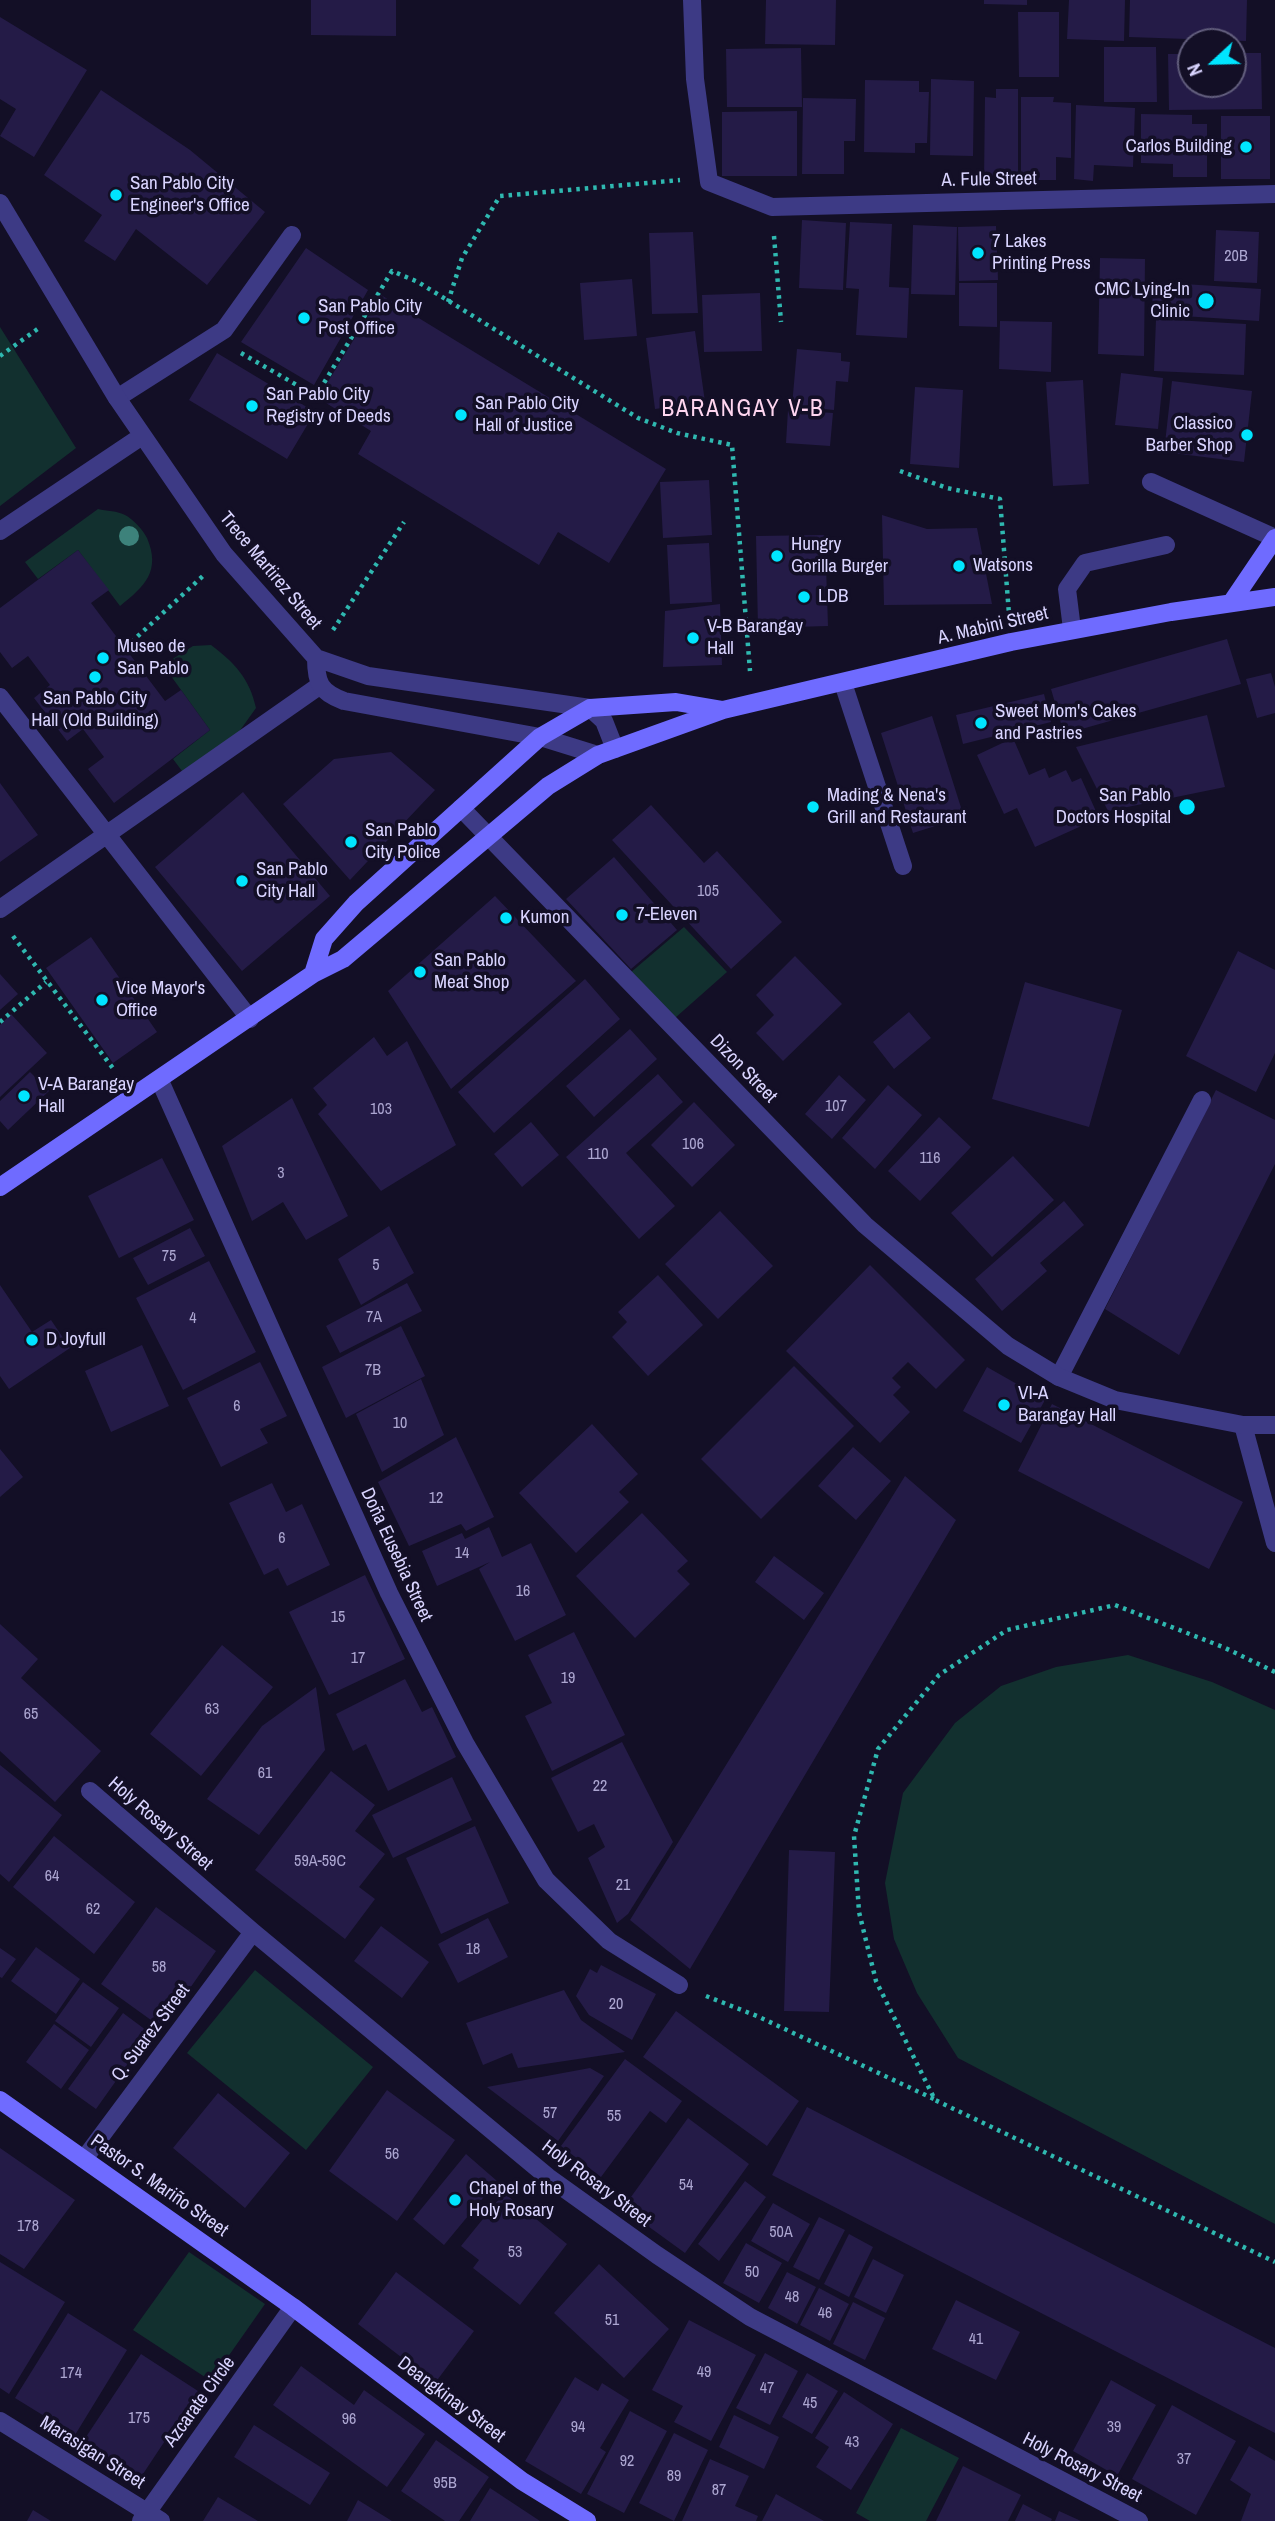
<!DOCTYPE html>
<meta charset="utf-8">
<style>
body{margin:0}
#map{position:relative;width:1275px;height:2521px;overflow:hidden;background:#130f26;font-family:"Archivo Narrow",sans-serif}
canvas{display:block}
.north{position:absolute;left:1177px;top:28px;width:70px;height:70px;box-sizing:border-box;background:#130f26;border:2px solid #625e7d;border-radius:50%;rotate:248deg;font-size:19px;font-weight:700;line-height:28px;text-align:center;color:#d9d4ff}
.north::after{content:'';display:block;margin:auto;width:24px;height:32px;background:#00e5ff;clip-path:polygon(50% 0,100% 100%,50% 72%,0 100%)}
</style>
<div id="map">
<canvas width="1275" height="2521"></canvas>
<div class="north">N</div>
</div>
<script>
const c = document.querySelector('canvas').getContext('2d');
c.lineJoin = 'round';
function paint(path, color) { c.fillStyle = color; c.fill(path, 'evenodd'); }
function stroke(path, color, width, dash) { c.strokeStyle = color; c.lineWidth = width; c.lineCap = dash ? 'butt' : 'round'; c.setLineDash(dash || []); c.stroke(path); }
function drawText(font, color, halo, rows, align = 'center') {
  c.font = font + ' "Archivo Narrow",sans-serif'; c.lineWidth = 7; c.setLineDash([]); c.textBaseline = 'middle'; c.strokeStyle = halo; c.fillStyle = color; for (const [text, x, y, turn = 0] of rows) {
    c.save(); c.translate(x, y); c.rotate((+turn || 0) * Math.PI / 180); c.textAlign = isNaN(turn) ? turn : align; if (halo) c.strokeText(text, 0, 0); c.fillText(text, 0, 0); c.restore();
  }
}
const green = new Path2D(`
 M0 327 76 448 0 506Z
 M98 509C106 511 118 511 125 515 133 519 143 530 147 538 161 571 145 586 120 606L78 550 38 579 25 562Z
 M211 645C234 662 250 679 256 708L236 736 185 775 173 759 210 730 163 665 193 646Z
 M684 927 727 972 675 1018 630 973Z
 M1128 1655 1212 1682 1275 1710V2224L958 2058 917 1993 894 1939 885 1883 903 1793 955 1723 1001 1686 1056 1667Z
 M255 1970 373 2067 306 2150 187 2053Z
 M189 2252 265 2304 211 2381 133 2330Z
 M901 2428 959 2458 926 2521H870L856 2513Z`);
const building = new Path2D(`
 M311 0H396V36L311 35Z
 M766 0H836L835 45 765 44Z
 M984 0H1027V5L984 4Z
 M1069 0H1125L1124 41 1067 39Z
 M1130 0H1247L1246 41 1129 37Z
 M1018 12H1059V77H1019Z
 M0 17 87 70 34 157 0 136 16 109 0 99Z
 M1104 47H1156L1157 102H1104Z
 M801 48 802 107H727L726 49Z
 M1233 53H1261L1262 109 1169 110 1168 54H1191V84H1233Z
 M931 79 974 81 973 156 930 155Z
 M865 80 919 81V92H929L927 143H915V153L864 152Z
 M996 89H1018V183L984 182 985 97 996 98Z
 M101 90 190 150 265 212 207 285 136 229 115 261 84 241 102 215 44 175Z
 M1021 97H1054L1053 102 1071 103V158L1056 157V180H1021Z
 M803 98 856 99 855 141H844V174H802Z
 M1076 105 1135 108 1133 167 1094 165 1093 181 1074 179Z
 M797 111V176H722V112Z
 M1141 114 1192 115V124H1207V177H1173V164L1141 163Z
 M1221 116H1270V179H1221Z
 M802 220 846 223 843 290 799 288Z
 M850 222 892 224 889 287 909 288 907 338 856 335 859 289 846 288Z
 M913 225 957 227 955 295 911 294Z
 M996 226 998 280 959 281 958 227Z
 M1216 230 1259 232 1257 283 1214 281Z
 M693 232 698 313 652 314 649 233Z
 M306 248 368 290 314 385 241 342Z
 M1100 258 1145 259 1144 356 1098 354Z
 M632 279 637 336 584 340 580 283Z
 M1153 282 1261 289 1259 321 1152 314Z
 M959 283H997V327L959 326Z
 M760 293 762 351 704 352 702 295Z
 M381 295 666 469 609 563 558 532 539 565 358 454 371 431 318 398Z
 M1156 319 1246 324 1244 375 1154 371Z
 M1000 321 1052 322 1051 372 999 369Z
 M695 331 705 402 655 409 646 338Z
 M797 349 841 353V361L850 362 848 382 836 381 834 410 792 406Z
 M217 353 315 412 287 459 189 400Z
 M1121 373 1163 378 1158 429 1115 425Z
 M1083 380 1089 484 1053 486 1046 382Z
 M1172 381 1252 391 1244 462 1164 452Z
 M915 387 963 390 959 468 910 464Z
 M788 410 833 413 830 446 786 443Z
 M709 480 712 535 663 538 660 482Z
 M882 515 927 529 977 528 992 604 884 605Z
 M825 535 828 626 758 628 756 536Z
 M709 543 712 602 670 604 667 545Z
 M78 550 109 590 91 603 165 701 181 690 210 730 114 803 88 769 104 757 83 729 67 741 34 698 50 685 28 656 12 668 0 652V608Z
 M720 604 722 665 663 667 665 611Z
 M1227 639 1241 684 1064 734 1051 689Z
 M1271 673 1275 687V713L1257 718 1246 679Z
 M1044 694 1051 722 963 744 956 715Z
 M1207 715 1225 787 1108 811 1076 747Z
 M932 716 964 817 913 833 881 733Z
 M1013 738 1029 775 1045 768 1049 778 1066 770 1072 782 1081 778 1099 818 1035 847 1017 808 1004 814 977 755Z
 M391 752 435 790 350 880 283 804 334 759Z
 M0 783 38 835 0 862Z
 M243 792 330 896 242 971 155 867Z
 M651 805 704 863 717 851 782 922 731 969 612 840Z
 M614 857 677 930 631 969 566 899Z
 M495 896 576 981 451 1089 388 991Z
 M91 937 157 1032 113 1063 46 968Z
 M1238 951 1275 970V1053L1256 1092 1186 1056Z
 M795 956 842 1004 783 1061 756 1033 774 1015 756 995Z
 M0 974 18 994 0 1010Z
 M585 979 620 1019 494 1133 458 1092Z
 M1025 982 1122 1010 1089 1127 992 1099Z
 M909 1012 931 1038 894 1069 873 1042Z
 M11 1014 47 1053 0 1097V1025Z
 M630 1029 657 1059 594 1117 566 1086Z
 M374 1037 387 1056 407 1041 456 1145 381 1191 318 1114 327 1105 313 1088Z
 M30 1072 49 1091 8 1130 0 1121V1101Z
 M658 1074 683 1102 626 1153 675 1206 639 1239 566 1157Z
 M839 1075 866 1100 832 1139 805 1114Z
 M888 1085 922 1115 875 1169 842 1138Z
 M1216 1090 1275 1120V1164L1179 1355 1105 1309Z
 M292 1098 348 1216 306 1240 283 1202 252 1221 222 1146Z
 M694 1102 735 1145 692 1187 651 1145Z
 M939 1117 971 1147 920 1201 888 1171Z
 M531 1122 559 1155 522 1187 494 1154Z
 M1013 1156 1054 1200 992 1257 951 1213Z
 M162 1158 194 1220 119 1258 88 1196Z
 M1064 1201 1084 1225 1040 1263 1047 1271 1002 1311 975 1279Z
 M720 1211 773 1266 718 1319 665 1264Z
 M389 1226 414 1273 361 1305 338 1259Z
 M190 1228 205 1256 148 1285 133 1258Z
 M209 1261 256 1352 183 1390 136 1298Z
 M870 1265 965 1360 936 1389 908 1362 892 1378 901 1387 893 1395 910 1412 880 1443 786 1351Z
 M658 1275 703 1325 648 1376 612 1337 627 1322 618 1312Z
 M407 1283 422 1311 340 1353 326 1326Z
 M0 1285 32 1332 51 1320 70 1348 9 1389 0 1376Z
 M401 1326 425 1376 346 1418 322 1367Z
 M142 1345 169 1406 111 1432 85 1371Z
 M260 1362 287 1416 260 1429 268 1443 221 1467 187 1398Z
 M794 1366 854 1426 761 1519 701 1459Z
 M987 1367 1045 1400 1021 1443 963 1411Z
 M421 1379 444 1435 382 1472 356 1414Z
 M1052 1404 1243 1502 1209 1569 1018 1471Z
 M592 1424 638 1474 619 1492 629 1502 576 1553 519 1493Z
 M456 1437 494 1517 466 1531 461 1524 409 1546 378 1482Z
 M853 1447 891 1481 856 1520 818 1486Z
 M0 1449 23 1477 0 1497Z
 M905 1476 956 1520 690 1969 630 1920Z
 M272 1483 286 1512 302 1504 330 1565 287 1586 278 1568 264 1575 229 1503Z
 M642 1513 688 1561 677 1571 690 1584 635 1638 576 1576Z
 M489 1527 502 1557 531 1543 566 1615 515 1641 479 1569 490 1562 437 1586 422 1551 462 1533 465 1539Z
 M774 1556 824 1593 804 1620 755 1582Z
 M365 1575 405 1659 329 1695 289 1612Z
 M0 1624 38 1659 21 1678 101 1751 55 1802 0 1751Z
 M574 1632 625 1735 552 1771 525 1716 552 1703 528 1655Z
 M222 1645 273 1687 201 1776 150 1734Z
 M405 1679 422 1712 432 1707 456 1757 388 1791 366 1744 353 1751 336 1714Z
 M316 1687 325 1750 259 1835 207 1799 262 1726Z
 M622 1742 673 1842 628 1914 617 1923 588 1858 605 1847 594 1824 578 1832 551 1778Z
 M0 1765 62 1815 9 1882 0 1874Z
 M331 1771 375 1805 355 1831 385 1854 359 1887 375 1899 345 1939 255 1870Z
 M452 1777 472 1820 393 1858 372 1815Z
 M475 1826 509 1903 441 1934 406 1858Z
 M54 1836 135 1902 94 1954 13 1887Z
 M789 1850 835 1852 829 2012 784 2011Z
 M156 1907 216 1951 162 2028 101 1984Z
 M488 1918 508 1957 458 1983 438 1944Z
 M381 1926 429 1962 402 1998 354 1961Z
 M36 1947 80 1979 56 2014 11 1981Z
 M0 1948 16 1959 2 1978 0 1977Z
 M601 1965 656 1994 632 2040 589 2015 576 1996 590 1969 597 1973Z
 M83 1982 119 2008 91 2047 55 2021Z
 M564 1990 581 2020 625 2052 518 2068 512 2053 483 2065 466 2023Z
 M676 2011 799 2101 767 2146 643 2057Z
 M123 2013 150 2033 96 2109 68 2089Z
 M54 2024 89 2050 61 2089 26 2062Z
 M625 2059 682 2101 666 2123 650 2111 601 2177 561 2146Z
 M590 2068 604 2076 558 2141 487 2087Z
 M387 2090 455 2140 397 2221 329 2171Z
 M218 2093 290 2153 245 2208 173 2148Z
 M807 2107 1275 2348V2433L772 2175Z
 M688 2118 749 2164 685 2253 623 2208Z
 M0 2148 75 2200 24 2269 0 2254Z
 M466 2154 497 2181 444 2245 413 2219Z
 M745 2181 766 2197 719 2261 698 2244Z
 M504 2193 567 2244 520 2305 473 2268 479 2260 461 2246Z
 M773 2203 810 2224 788 2262 751 2241Z
 M819 2217 845 2230 819 2280 793 2267Z
 M849 2234 873 2247 849 2297 824 2284Z
 M746 2243 782 2263 759 2303 723 2283Z
 M873 2259 904 2275 886 2313 854 2297Z
 M0 2262 65 2302 9 2394 0 2388Z
 M599 2264 669 2329 624 2378 554 2313Z
 M396 2272 474 2331 435 2383 358 2324Z
 M787 2272 816 2287 797 2324 768 2308Z
 M819 2288 849 2304 830 2341 800 2325Z
 M956 2300 1020 2332 996 2380 932 2349Z
 M853 2302 885 2318 865 2360 833 2344Z
 M68 2313 127 2350 75 2435 15 2398Z
 M689 2320 756 2355 711 2441 674 2422 683 2406 652 2390Z
 M765 2353 798 2371 770 2425 736 2408Z
 M141 2354 198 2391 137 2483 80 2446Z
 M301 2366 354 2405 364 2390 425 2434 387 2487 273 2405Z
 M807 2373 838 2391 812 2434 782 2417Z
 M575 2377 598 2391 602 2383 629 2400 600 2448 606 2452 581 2494 525 2461Z
 M1111 2380 1156 2405 1117 2476 1073 2451Z
 M844 2392 893 2424 851 2490 816 2467 829 2447 815 2438Z
 M1172 2405 1236 2441 1196 2515 1132 2479Z
 M630 2411 667 2431 624 2513 587 2494Z
 M734 2415 779 2437 764 2469 719 2447Z
 M254 2425 330 2473 310 2505 234 2457Z
 M674 2433 708 2450 674 2521 639 2503Z
 M436 2440 489 2477 459 2521H445L401 2491Z
 M1249 2446 1275 2461V2521H1241L1251 2494 1230 2480Z
 M710 2459 749 2476 735 2506 758 2516 756 2521H682Z
 M963 2466 1021 2495 1008 2521H936Z
 M490 2488 540 2521H470Z
 M776 2494 824 2521H762Z
 M218 2497 258 2521H203Z
 M358 2500 392 2521H347Z
 M1023 2504 1052 2519 1051 2521H1015Z
 M33 2510 51 2521H27Z
 M1059 2511 1081 2521H1055Z`);
const path = new Path2D(`
 M774 236 781 322
 M448 302 462 258 500 196 680 180
 M241 353 316 396 392 271 418 282 638 418 677 433 732 445 750 671
 M0 356 39 328
 M900 471 947 488 1000 499 1009 614
 M333 630 404 522
 M125 648 204 575
 M13 936 115 1071
 M0 1022 46 982
 M1275 1672 1223 1647 1115 1605 1007 1630 939 1675 878 1749 854 1836 859 1912 876 1981 935 2100 1275 2262
 M706 1996 757 2016 934 2099`);
const lane = new Path2D(`
 M117 398 224 330 292 235
 M1151 482 1275 538
 M1072 629 1067 589 1085 563 1166 545
 M843 683 903 866
 M0 697 250 1019
 M0 909 319 686
 M1059 1377 1202 1100
 M1243 1425 1275 1543`);
const street = new Path2D(`
 M692 0 695 79 709 182 772 207 1275 194
 M0 203 117 398 224 554 316 658 368 676 590 708 604 721 615 749
 M0 531 142 436
 M316 658C316 683 320 692 344 701L540 737 598 755
 M461 808 865 1225 1008 1346 1059 1377 1115 1400 1243 1425H1275
 M160 1081 389 1593 465 1743 546 1880 609 1941 679 1985
 M90 1791 253 1932 548 2177 657 2255 750 2317 1139 2521
 M84 2159 253 1932
 M0 2421 161 2521
 M141 2521 293 2307`);
const secondary = new Path2D(`
 M1231 603 1275 538
 M313 974 324 939 356 903 540 737 590 708 676 702 723 710
 M0 1187 313 974 343 959 548 786 598 755 723 710 1011 642 1171 612 1275 597
 M0 2100 293 2307 522 2481 587 2521`);
const trees = [
 [129,536]
];
const markers = [
 [1246,147,7,"#00e5ff"],
 [116,195,7,"#00e5ff"],
 [978,253,7,"#00e5ff"],
 [1206,301,9,"#00e5ff"],
 [304,318,7,"#00e5ff"],
 [252,406,7,"#00e5ff"],
 [461,415,7,"#00e5ff"],
 [1247,435,7,"#00e5ff"],
 [777,556,7,"#00e5ff"],
 [959,566,7,"#00e5ff"],
 [804,597,7,"#00e5ff"],
 [693,638,7,"#00e5ff"],
 [103,658,7,"#00e5ff"],
 [95,677,7,"#00e5ff"],
 [981,723,7,"#00e5ff"],
 [813,807,7,"#00e5ff"],
 [1187,807,9,"#00e5ff"],
 [351,842,7,"#00e5ff"],
 [242,881,7,"#00e5ff"],
 [622,915,7,"#00e5ff"],
 [506,918,7,"#00e5ff"],
 [420,972,7,"#00e5ff"],
 [102,1000,7,"#00e5ff"],
 [24,1096,7,"#00e5ff"],
 [32,1340,7,"#00e5ff"],
 [1004,1405,7,"#00e5ff"],
 [455,2200,7,"#00e5ff"]
];
const numberNames = [
 ["20B",1236,257],
 ["105",708,892],
 ["107",836,1107],
 ["103",381,1110],
 ["106",693,1145],
 ["110",598,1155],
 ["116",930,1159],
 ["3",281,1174],
 ["75",169,1257],
 ["5",376,1266],
 ["7A",374,1318],
 ["4",193,1319],
 ["7B",373,1371],
 ["6",237,1407],
 ["10",400,1424],
 ["12",436,1499],
 ["6",282,1539],
 ["14",462,1554],
 ["16",523,1592],
 ["15",338,1618],
 ["17",358,1659],
 ["19",568,1679],
 ["63",212,1710],
 ["65",31,1715],
 ["61",265,1774],
 ["22",600,1787],
 ["59A-59C",320,1862],
 ["64",52,1877],
 ["21",623,1886],
 ["62",93,1910],
 ["18",473,1950],
 ["58",159,1968],
 ["20",616,2005],
 ["57",550,2114],
 ["55",614,2117],
 ["56",392,2155],
 ["54",686,2186],
 ["178",28,2227],
 ["50A",781,2233],
 ["53",515,2253],
 ["50",752,2273],
 ["48",792,2298],
 ["46",825,2314],
 ["51",612,2321],
 ["41",976,2340],
 ["49",704,2373],
 ["174",71,2374],
 ["47",767,2389],
 ["45",810,2404],
 ["175",139,2419],
 ["96",349,2420],
 ["94",578,2428],
 ["39",1114,2428],
 ["43",852,2443],
 ["37",1184,2460],
 ["92",627,2462],
 ["89",674,2477],
 ["95B",445,2484],
 ["87",719,2491]
];
const poiNames = [
 ["Carlos Building",1232,147,"right"],
 ["San Pablo City",130,184],
 ["Engineer's Office",130,206],
 ["7 Lakes",992,242],
 ["Printing Press",992,264],
 ["CMC Lying-In",1190,290,"right"],
 ["Clinic",1190,312,"right"],
 ["San Pablo City",318,307],
 ["Post Office",318,329],
 ["San Pablo City",266,395],
 ["Registry of Deeds",266,417],
 ["San Pablo City",475,404],
 ["Hall of Justice",475,426],
 ["Classico",1233,424,"right"],
 ["Barber Shop",1233,446,"right"],
 ["Hungry",791,545],
 ["Gorilla Burger",791,567],
 ["Watsons",973,566],
 ["LDB",818,597],
 ["V-B Barangay",707,627],
 ["Hall",707,649],
 ["Museo de",117,647],
 ["San Pablo",117,669],
 ["San Pablo City",95,699,"center"],
 ["Hall (Old Building)",95,721,"center"],
 ["Sweet Mom's Cakes",995,712],
 ["and Pastries",995,734],
 ["Mading & Nena's",827,796],
 ["Grill and Restaurant",827,818],
 ["San Pablo",1171,796,"right"],
 ["Doctors Hospital",1171,818,"right"],
 ["San Pablo",365,831],
 ["City Police",365,853],
 ["San Pablo",256,870],
 ["City Hall",256,892],
 ["7-Eleven",636,915],
 ["Kumon",520,918],
 ["San Pablo",434,961],
 ["Meat Shop",434,983],
 ["Vice Mayor's",116,989],
 ["Office",116,1011],
 ["V-A Barangay",38,1085],
 ["Hall",38,1107],
 ["D Joyfull",46,1340],
 ["VI-A",1018,1394],
 ["Barangay Hall",1018,1416],
 ["Chapel of the",469,2189],
 ["Holy Rosary",469,2211]
];
const streetNames = [
 ["A. Fule Street",989,180,-1],
 ["Trece Martirez Street",270,571,50],
 ["A. Mabini Street",993,626,-13],
 ["Dizon Street",743,1069,46],
 ["Doña Eusebia Street",396,1555,65],
 ["Holy Rosary Street",160,1824,41],
 ["Q. Suarez Street",151,2033,-53],
 ["Holy Rosary Street",596,2184,37],
 ["Pastor S. Mariño Street",159,2186,35],
 ["Deangkinay Street",451,2400,37],
 ["Azcarate Circle",200,2402,-54],
 ["Marasigan Street",92,2453,32],
 ["Holy Rosary Street",1082,2468,27]
];
const quarterNames = [
 ["BARANGAY V-B",743,410]
];
paint(green, '#12302f');
paint(building, '#241b47');
stroke(path, '#2fb8b0', 4.5, [3.5, 5]);
stroke(lane, '#3d3a85', 18);
stroke(street, '#3d3a85', 18);
stroke(secondary, '#6f6bff', 18);
c.fillStyle = '#3d827b';
for (const [x, y] of trees) { c.beginPath(); c.arc(x, y, 10, 0, 2 * Math.PI); c.fill(); }
for (const [x, y, r, color] of markers) { const dot = new Path2D(); dot.arc(x, y, r, 0, 2 * Math.PI); c.fillStyle = color; c.fill(dot); stroke(dot, '#130f26', 2.5); }
drawText('16px', '#aca6d1', null, numberNames);
drawText('19px', '#d9d4ff', '#130f26', poiNames, 'left');
drawText('19px', '#d9d4ff', '#130f26', streetNames);
c.letterSpacing = '2px';
drawText('23px', '#ffd6f0', '#130f26', quarterNames);
c.letterSpacing = '0px';
</script>
